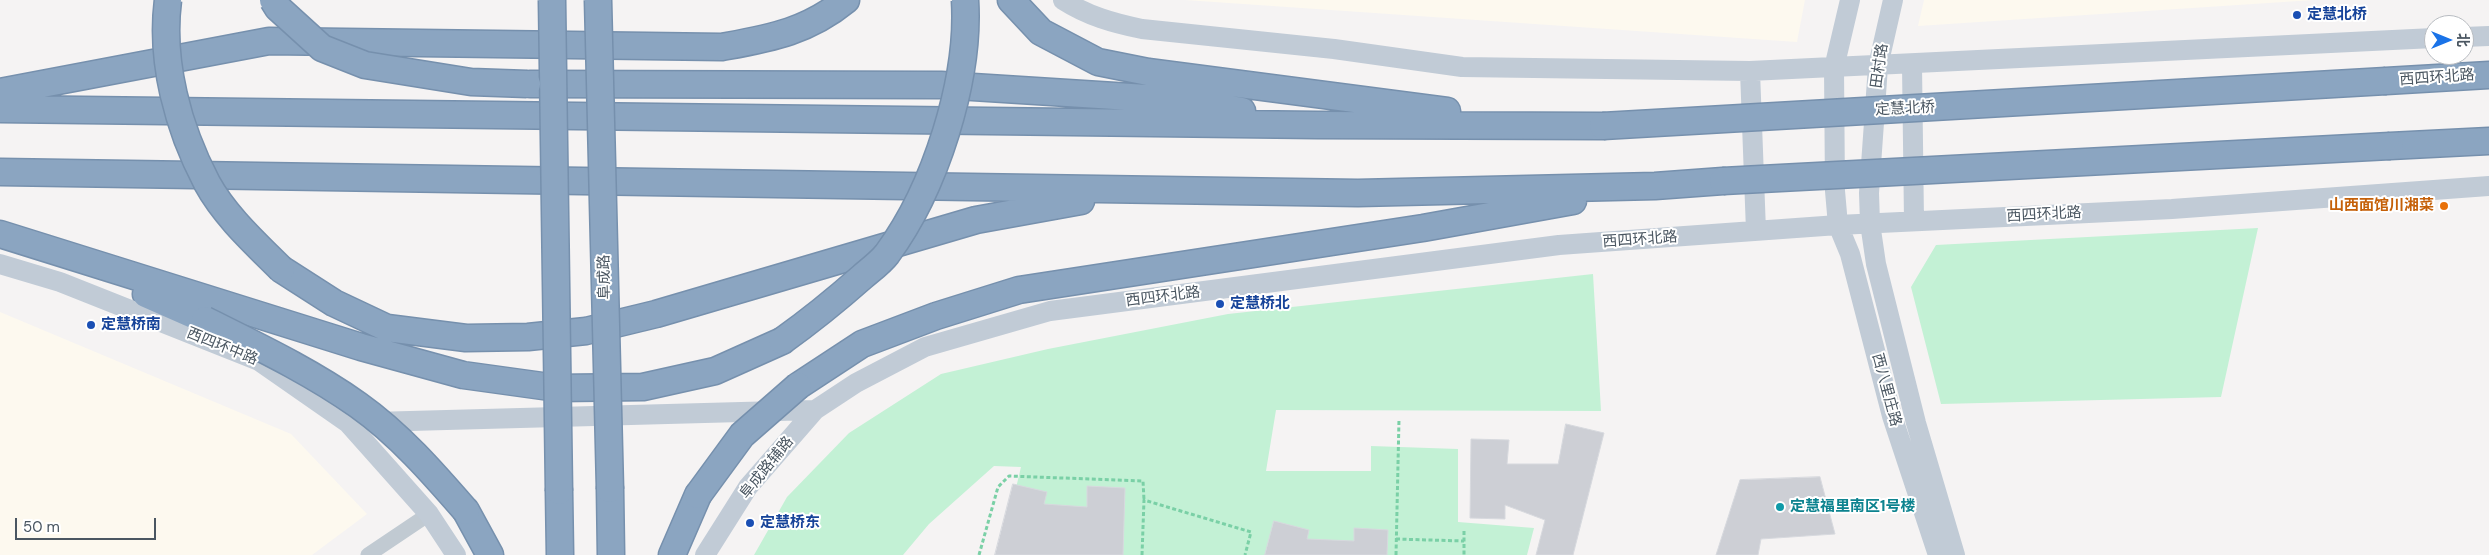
<!DOCTYPE html>
<meta charset="utf-8">
<style>
body{margin:0}
#map{position:relative;width:2489px;height:555px;overflow:hidden;background:#f5f3f3;font-family:"DM Sans","Noto Sans SC",sans-serif}
canvas{display:block}
.north{position:absolute;left:2424px;top:15px;width:50px;height:50px;box-sizing:border-box;background:#fff;border:1px solid #b7bbc0;border-radius:50%;rotate:90deg;font-size:14px;font-weight:700;line-height:20px;text-align:center;color:#4a5661}
.north::after{content:'';display:block;margin:auto;width:18px;height:22px;background:#1a73e8;clip-path:polygon(50% 0,100% 100%,50% 72%,0 100%)}
.scale{position:absolute;left:15px;top:518px;width:141px;height:22px;box-sizing:border-box;border:2px solid #4a5661;border-top:0;padding-left:6px;font-size:15px;line-height:18px;white-space:nowrap;color:#4a5661;-webkit-text-stroke:4px #fff;paint-order:stroke}
</style>
<div id="map">
<canvas width="2489" height="555"></canvas>
<div class="north">北</div>
<div class="scale">50 m</div>
</div>
<script>
const c = document.querySelector('canvas').getContext('2d');
c.lineJoin = 'round';
function paint(path, color) { c.fillStyle = color; c.fill(path, 'evenodd'); }
function stroke(path, color, width, dash) { c.strokeStyle = color; c.lineWidth = width; c.lineCap = dash ? 'butt' : 'round'; c.setLineDash(dash || []); c.stroke(path); }
function drawText(font, color, halo, rows, align = 'center') {
  c.font = font + ' "DM Sans","Noto Sans SC",sans-serif'; c.lineWidth = 4; c.setLineDash([]); c.textBaseline = 'middle'; c.strokeStyle = halo; c.fillStyle = color; for (const [text, x, y, turn = 0] of rows) {
    c.save(); c.translate(x, y); c.rotate((+turn || 0) * Math.PI / 180); c.textAlign = isNaN(turn) ? turn : align; if (halo) c.strokeText(text, 0, 0); c.fillText(text, 0, 0); c.restore();
  }
}
const commercial = new Path2D(`
 M1185 0H1805L1797 42Z
 M1924 0H2314L1918 26Z
 M0 312 291 434 367 514 312 555H0Z`);
const green = new Path2D(`
 M2258 228 2221 397 1941 404 1911 287 1936 245Z
 M1593 274 1601 411 1276 410 1266 471H1371V446L1458 449V522L1534 528 1527 555H1000L1021 467 994 466 929 524 903 555H754L787 497 849 433 941 374 1048 349 1228 314Z`);
const building = new Path2D(`
 M1566 424 1604 433 1573 555H1536L1545 520 1505 505V519L1470 518 1471 439 1509 440 1507 464H1558Z
 M1820 477 1835 534 1761 539 1758 555H1716L1740 480Z
 M1013 484 1047 492 1044 504 1087 507V486L1125 488 1123 555H995Z
 M1274 521 1309 530 1307 539 1354 541V528L1388 530 1387 555H1265Z`);
const path = new Path2D(`
 M1464 531V555
 M1396 539 1464 541
 M979 555 998 487 1009 476 1143 481 1144 500
 M1142 555 1144 500 1251 532 1245 555
 M1396 555 1399 419`);
const street = new Path2D(`
 M368 555 429 514`);
const secondary = new Path2D(`
 M1063 0C1088 16 1113 23 1142 29L1334 49 1462 67 1750 71 2434 38
 M1850 0 1834 68 1835 191 1838 225 1850 254 1892 416 1938 555
 M1893 0 1878 66 1869 193 1870 223 1876 264 1916 423 1955 555
 M2464 37 2489 36
 M1912 65 1914 221
 M1750 71 1756 231
 M0 264 60 282 259 361 348 423 429 514 456 555
 M373 422 815 410
 M705 555 748 487 815 410 856 383 925 347 1050 311 1559 245 1838 225 2172 209 2489 186`);
const highway = new Path2D(`
 M1011 0 1041 32 1098 62 1148 72 1447 111
 M2386 81 2489 75
 M530 84 941 85 1178 100 1242 111
 M0 92 269 41 722 47C770 38 807 32 846 0
 M0 109 1317 125 1603 126
 M2390 146 2489 141
 M0 172 1358 193 1655 186 1723 181
 M0 234 361 347 463 375 557 388 643 387 715 371 782 341
 M281 269 334 303 387 328 466 338 528 337 586 331 656 314 976 220 1081 201
 M146 294 205 320
 M798 386 862 344 936 316 1019 290 1423 228 1573 201
 M610 489 611 555
 M559 491 560 555
 M466 511 490 555
 M672 555 698 495`);
const highwayBridge = new Path2D(`
 M168 0C160 62 178 128 207 183 225 216 255 243 281 269
 M273 0 278 8 322 48 365 65 471 82 527 84
 M552 0 559 491
 M598 0 610 489
 M1603 126 2386 81
 M1723 181 2390 146
 M205 320C257 346 310 371 358 405 399 434 433 473 466 511
 M782 341C810 321 836 300 862 277 870 270 880 263 887 254 935 189 970 80 965 0
 M698 495 742 435 798 386`);
const markers = [
 [2297,15,5,"#1a4fb4"],
 [2444,206,5,"#e8710a"],
 [1220,304,5,"#1a4fb4"],
 [91,325,5,"#1a4fb4"],
 [1780,507,5,"#0f9aa8"],
 [750,523,5,"#1a4fb4"]
];
const transitNames = [
 ["定慧北桥",2307,15],
 ["定慧桥北",1230,304],
 ["定慧桥南",101,325],
 ["定慧桥东",760,523]
];
const streetNames = [
 ["田村路",1880,66,-82],
 ["西四环北路",2437,78,-4],
 ["定慧北桥",1905,109,-3],
 ["西四环北路",2044,215,-3],
 ["西四环北路",1640,240,-4],
 ["阜成路",605,277,-91],
 ["西四环北路",1163,297,-7],
 ["西四环中路",222,347,22],
 ["西八里庄路",1886,390,75],
 ["阜成路辅路",767,468,-51]
];
const foodNames = [
 ["山西面馆川湘菜",2434,206]
];
const cultureNames = [
 ["定慧福里南区1号楼",1790,507]
];
paint(commercial, '#fdf9ef');
paint(green, '#c3f1d5');
paint(building, '#cdcfd5');
stroke(building, '#d7d9de', 1);
stroke(highway, '#7690ad', 29);
stroke(path, '#7ad0a6', 3, [4, 2.5]);
stroke(street, '#c1cad2', 15);
stroke(secondary, '#c1cbd6', 20);
stroke(highway, '#8ba5c1', 26);
stroke(highwayBridge, '#7690ad', 29, []);
stroke(highwayBridge, '#8ba5c1', 26);
for (const [x, y, r, color] of markers) { const dot = new Path2D(); dot.arc(x, y, r, 0, 2 * Math.PI); c.fillStyle = color; c.fill(dot); stroke(dot, '#fff', 2); }
drawText('bold 15px', '#164399', '#fff', transitNames, 'left');
drawText('15px', '#4a5661', '#fff', streetNames);
drawText('bold 15px', '#c56008', '#fff', foodNames, 'right');
drawText('bold 15px', '#0d838f', '#fff', cultureNames, 'left');
</script>
